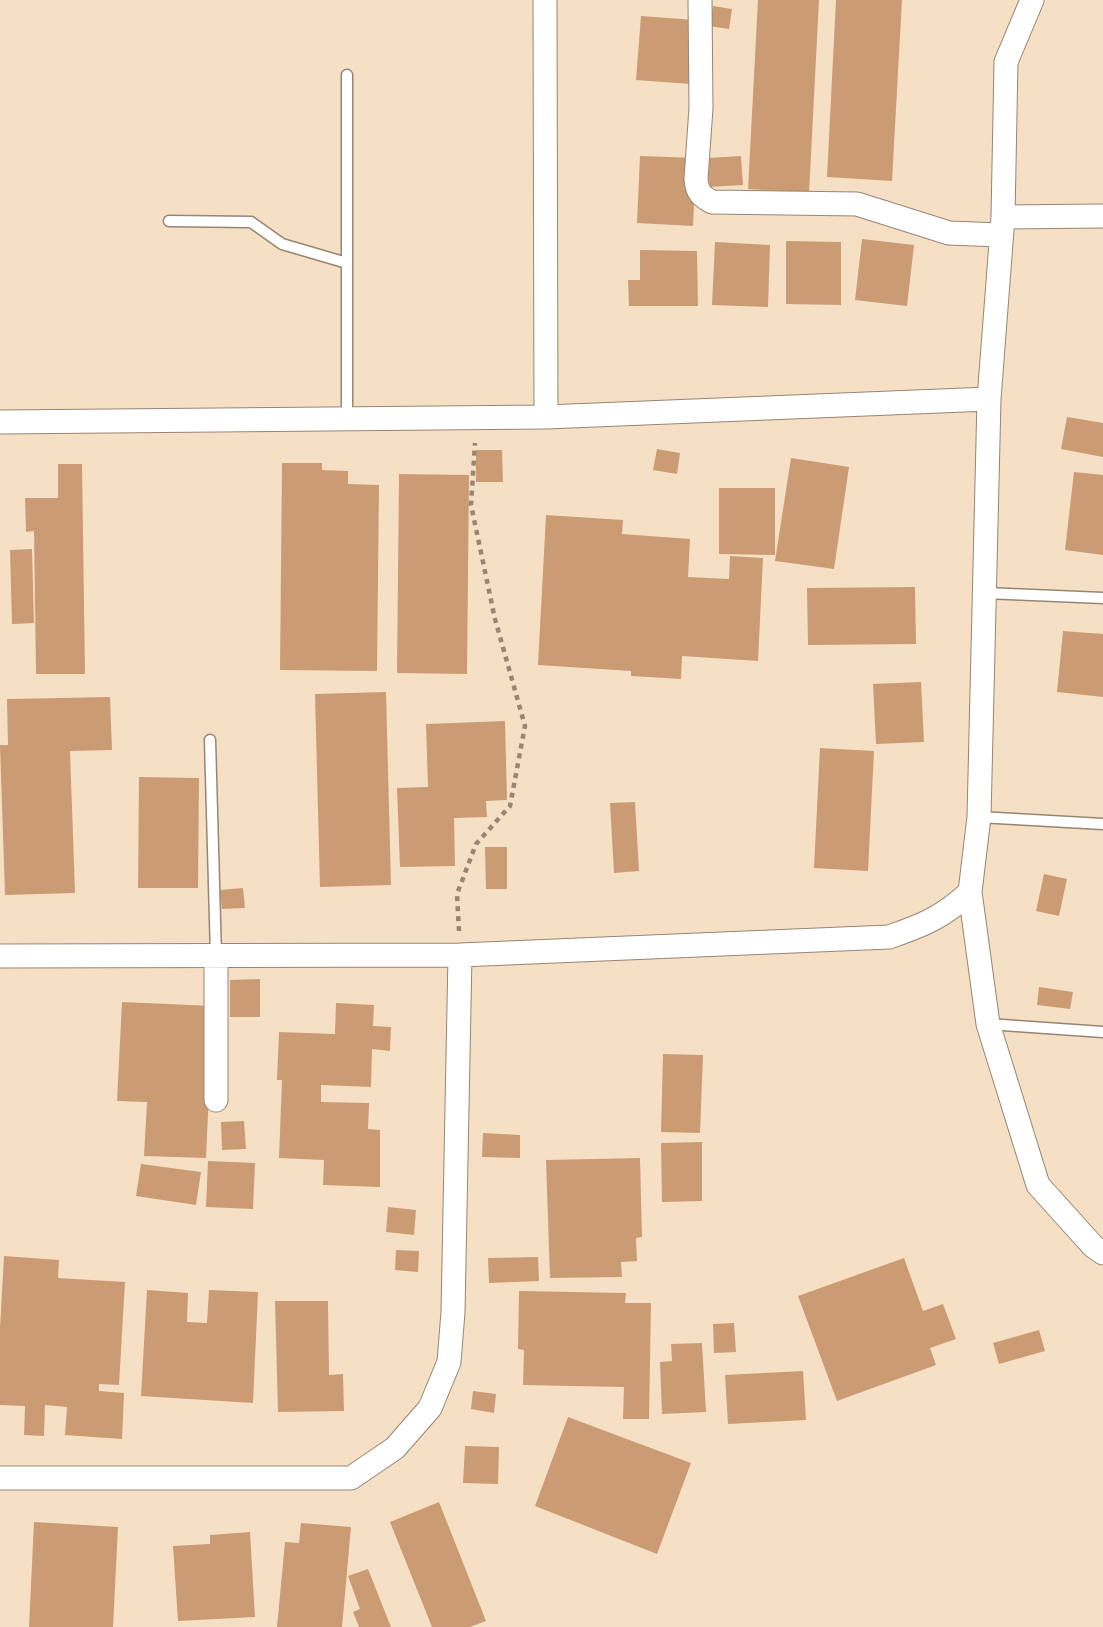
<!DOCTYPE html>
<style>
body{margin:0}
canvas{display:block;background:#f5e0c5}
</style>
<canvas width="1103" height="1627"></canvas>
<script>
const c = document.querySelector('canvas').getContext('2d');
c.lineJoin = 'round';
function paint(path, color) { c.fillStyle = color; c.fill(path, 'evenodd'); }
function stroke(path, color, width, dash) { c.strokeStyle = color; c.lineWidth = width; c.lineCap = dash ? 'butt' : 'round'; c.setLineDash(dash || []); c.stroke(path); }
const building = new Path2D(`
 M758 0H819L809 193 748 189Z
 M836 0H902L892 181 827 177Z
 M713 6 732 9 729 29 709 26Z
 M641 16 695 20 690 84 636 80Z
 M640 156 696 158 693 226 637 223Z
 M741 156 743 185 709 187 707 158Z
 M862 239 914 245 907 306 855 300Z
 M786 241 841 242V305L786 304Z
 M715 242 770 245 768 307 712 305Z
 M640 250 697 251 698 306H629L628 280H640Z
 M1067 417 1103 423V457L1061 449Z
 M657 449 680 453 677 474 653 470Z
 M476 450H502L503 482H476Z
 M791 458 849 467 834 569 775 561Z
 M282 463H322V470L348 471V484L379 485 377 671 280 670Z
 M58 464H82L85 674H36L34 531 26 532 25 498H58Z
 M1074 472 1103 475V555L1065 550Z
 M399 474 469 475 467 674 397 673Z
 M719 488H775V555L719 554Z
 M546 515 623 520 622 534 690 539 688 577 729 579 730 556 763 558 758 661 682 656 681 679 631 676V671L538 665Z
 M32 549 34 623 12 624 10 550Z
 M915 587 916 644 808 645 807 588Z
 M1063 631 1103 634V697L1057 692Z
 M921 682 924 742 876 744 873 684Z
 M386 692 391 885 320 887 315 694Z
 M110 697 112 750 70 751 75 893 5 895 0 745H8L7 699Z
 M505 721 507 800 486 801 487 817 454 818 455 866 400 867 397 788 428 787 426 724Z
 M820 748 874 751 868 871 814 868Z
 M139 777 199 778 198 888H138Z
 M635 802 639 871 614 873 610 803Z
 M485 847H507V889H486Z
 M1044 874 1067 879 1059 916 1036 911Z
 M243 888 245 908 222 909 220 890Z
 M260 979V1017H230V980Z
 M1039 987 1073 992 1070 1009 1037 1005Z
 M122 1002 213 1006 206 1158 144 1156 147 1102 117 1101Z
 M336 1003 374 1005 373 1026 391 1027 390 1051 372 1049 371 1087 321 1085V1102L369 1103 368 1129 380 1130V1187L323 1185 324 1160 279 1158 282 1080H277L279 1032 335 1034Z
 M663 1054 703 1055 700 1133 661 1132Z
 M244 1121 246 1149 222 1150 221 1122Z
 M483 1133 520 1135V1158L482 1157Z
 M702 1142V1201L662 1202 661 1143Z
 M640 1158 642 1237 636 1238 637 1261 621 1262 622 1277 550 1278 546 1160Z
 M208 1161 255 1163 253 1209 206 1207Z
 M141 1164 201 1172 196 1205 136 1196Z
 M388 1207 416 1210 414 1235 386 1232Z
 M396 1250 419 1251 418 1272 395 1270Z
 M4 1256 59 1260 58 1278 125 1282 119 1385 99 1384V1391L124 1393 122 1439 65 1435 67 1407 45 1405 44 1436 24 1435 25 1406 0 1405V1328Z
 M538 1257 539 1281 489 1283 488 1258Z
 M904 1258 923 1311 943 1304 956 1339 930 1348 936 1365 837 1401 798 1296Z
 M147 1290 188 1293 187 1322 207 1323 209 1290 258 1292 253 1403 141 1396Z
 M519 1291 626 1293 625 1303H651L649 1419H623L624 1387 523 1385 524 1350 518 1349Z
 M275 1301H328L329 1375 343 1374 344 1411 278 1412Z
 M734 1323 736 1352 714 1353 713 1324Z
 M1039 1330 1045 1351 999 1364 993 1343Z
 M702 1343 706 1412 662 1414 660 1362 672 1361 671 1344Z
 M803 1371 806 1420 728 1424 725 1375Z
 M473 1391 496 1394 494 1413 471 1409Z
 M568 1417 691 1463 657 1554 535 1506Z
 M465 1446 499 1447 498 1484 463 1483Z
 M439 1502 486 1621 470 1627H432L390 1522Z
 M34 1522 118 1527 113 1627H29Z
 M301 1523 351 1527 342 1627H277L285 1542 299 1543Z
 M250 1532 255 1617 178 1621 173 1546 210 1544V1535Z
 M368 1569 391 1627H359L353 1612 360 1609 348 1576Z`);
const path = new Path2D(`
 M459 931 457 894 476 844 510 806 525 726 495 619 471 505 475 443`);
const service = new Path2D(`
 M169 221 251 222 282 244 347 263
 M347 419V75
 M985 593 1103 598
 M210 740 216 956
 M979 817 1103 824
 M988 1024 1103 1032`);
const minor = new Path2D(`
 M545 0 546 417
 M700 0 701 108 696 179C697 192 701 196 712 202L857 204 949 233 1001 235
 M1003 217 1103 216
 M0 422 546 417 989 399
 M970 892 988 1024 1038 1185 1093 1246 1103 1253
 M0 956 460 955 889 937C924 925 943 917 970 892L979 817 989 399 1003 217 1006 62 1032 0
 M216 956V1100
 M0 1478H351L395 1448 430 1408 449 1362 453 1312 460 955`);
paint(building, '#cb9c73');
stroke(service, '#988572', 13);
stroke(minor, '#988572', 25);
stroke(path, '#988572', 4.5, [5, 5]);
stroke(service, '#fff', 10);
stroke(minor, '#fff', 23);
</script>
